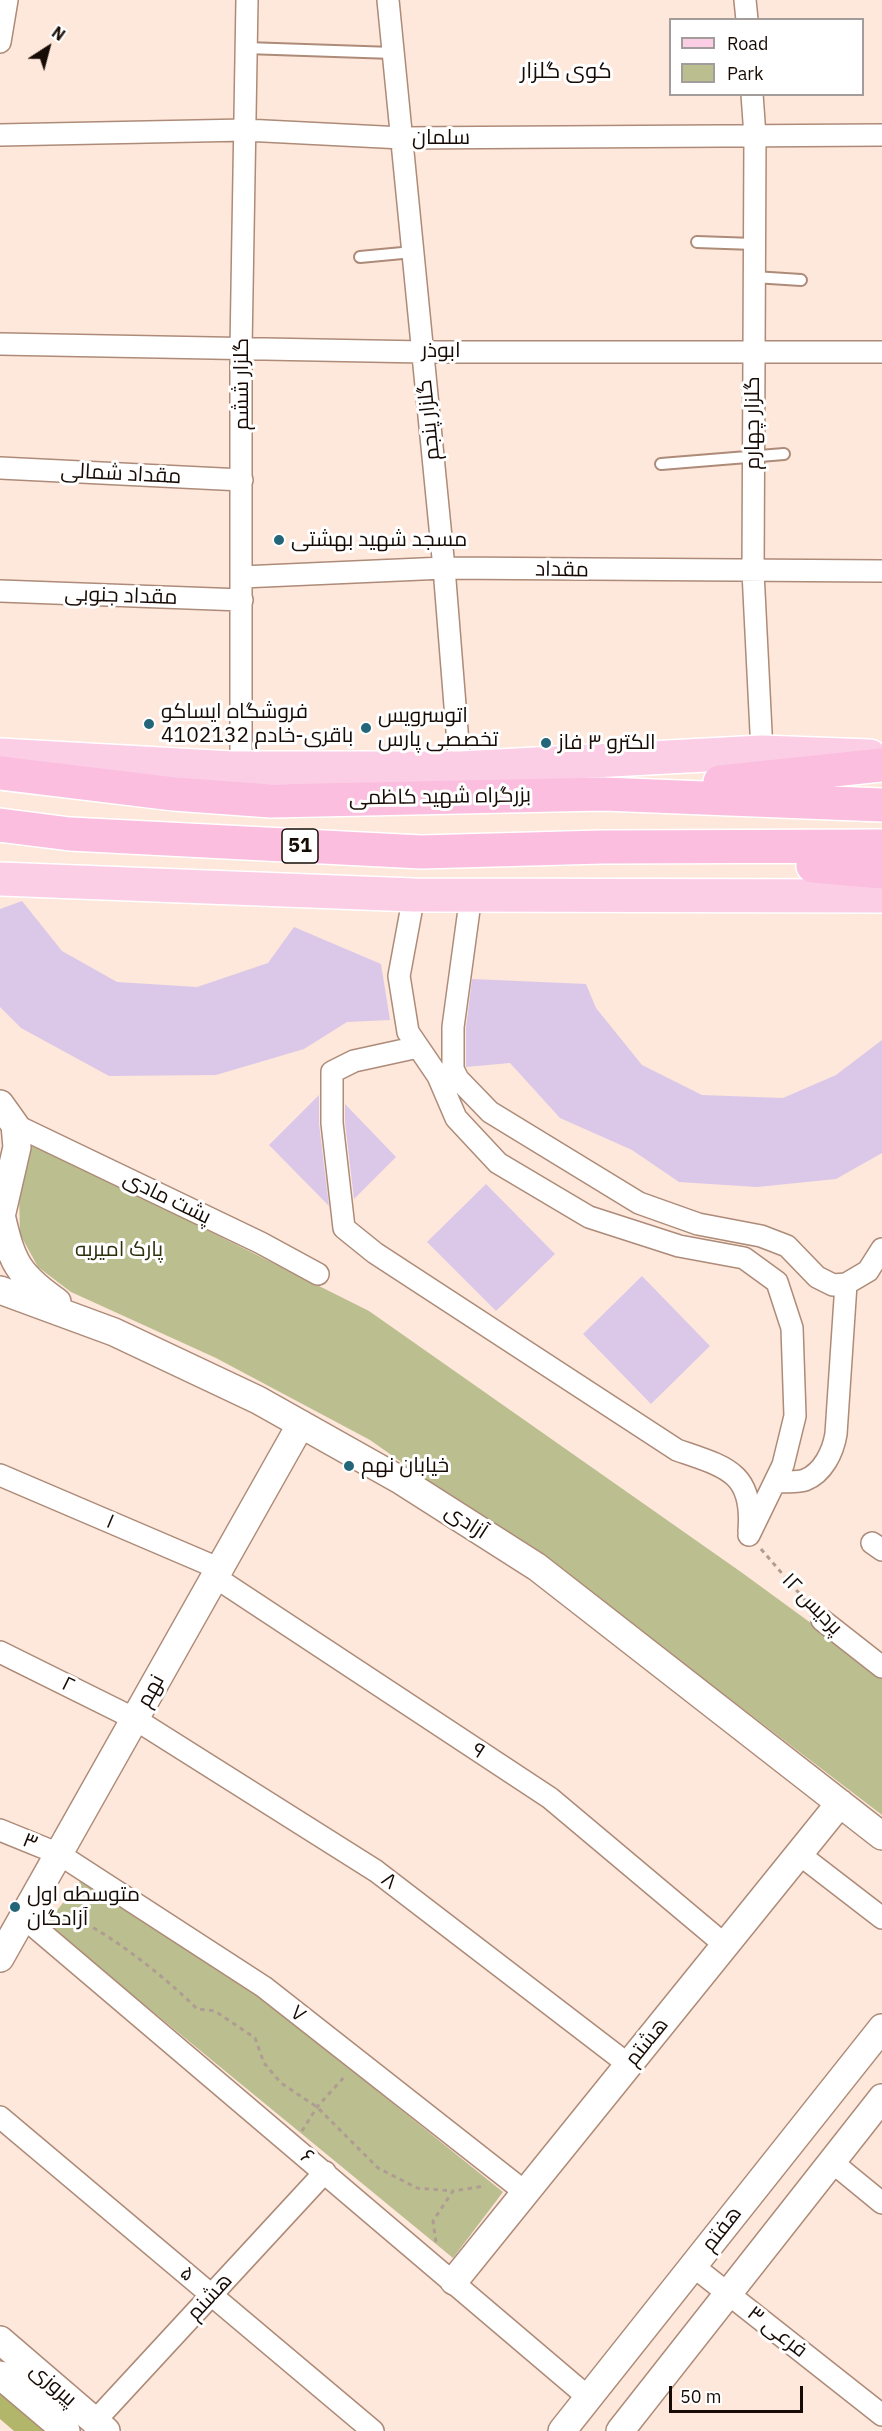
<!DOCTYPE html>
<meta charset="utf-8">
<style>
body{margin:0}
#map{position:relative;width:882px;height:2431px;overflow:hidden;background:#fee7db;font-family:"IBM Plex Sans",sans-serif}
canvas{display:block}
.legend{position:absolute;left:669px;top:18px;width:195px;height:78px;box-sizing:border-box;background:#fff;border:2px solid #a29d9b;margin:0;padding:8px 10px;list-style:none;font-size:18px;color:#170b05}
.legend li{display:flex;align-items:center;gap:12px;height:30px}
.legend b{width:30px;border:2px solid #a29d9b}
.north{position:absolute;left:18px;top:18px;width:60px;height:60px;-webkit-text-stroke:4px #fff;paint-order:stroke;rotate:36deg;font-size:16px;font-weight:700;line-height:24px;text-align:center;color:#170b05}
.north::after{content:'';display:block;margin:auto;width:21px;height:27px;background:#170b05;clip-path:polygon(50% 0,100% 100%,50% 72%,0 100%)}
.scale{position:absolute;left:669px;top:2386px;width:134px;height:27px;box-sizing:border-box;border:3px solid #170b05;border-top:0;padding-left:8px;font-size:18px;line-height:21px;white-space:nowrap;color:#170b05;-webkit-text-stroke:4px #fff;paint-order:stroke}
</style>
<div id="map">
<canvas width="882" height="2431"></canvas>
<ul class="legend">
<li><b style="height:8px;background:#fccee6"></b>Road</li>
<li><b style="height:16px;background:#bbbe8f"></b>Park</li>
</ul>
<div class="north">N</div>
<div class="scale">50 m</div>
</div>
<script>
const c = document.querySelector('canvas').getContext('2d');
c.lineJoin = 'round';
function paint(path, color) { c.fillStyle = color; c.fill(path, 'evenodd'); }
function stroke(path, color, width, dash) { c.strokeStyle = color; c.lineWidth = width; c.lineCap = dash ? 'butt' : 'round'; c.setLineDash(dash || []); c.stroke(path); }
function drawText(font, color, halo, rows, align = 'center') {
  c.font = font + ' "IBM Plex Sans",Cairo,sans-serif'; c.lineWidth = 6; c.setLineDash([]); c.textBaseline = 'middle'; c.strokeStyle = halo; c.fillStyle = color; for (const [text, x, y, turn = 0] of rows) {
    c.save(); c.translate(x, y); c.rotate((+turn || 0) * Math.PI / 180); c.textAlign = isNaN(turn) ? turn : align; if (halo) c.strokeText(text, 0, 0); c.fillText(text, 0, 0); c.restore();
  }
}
const green = new Path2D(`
 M25 1139 369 1311 741 1572 882 1675V1815L633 1625 370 1440 216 1358 71 1292 38 1267 20 1234 19 1193Z
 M83 1878 256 1993 503 2192 453 2258 46 1924Z`);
const forest = new Path2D(`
 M0 2388 50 2431H14L0 2419Z`);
const building = new Path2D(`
 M22 901 62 951 117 982 197 987 268 963 294 927 381 964 390 1020 347 1022 304 1049 216 1075 109 1076 21 1028 0 1007V909Z
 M472 979 586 984 596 1008 642 1065 702 1095 783 1098 836 1075 882 1040V1153L836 1179 757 1187 679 1182 632 1150 560 1118 510 1063 466 1067V1028Z
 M319 1095V1124L329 1206 269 1145Z
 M345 1104 396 1157 354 1199 345 1122Z
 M486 1184 555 1254 496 1311 427 1242Z
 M642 1276 710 1346 651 1404 583 1334Z`);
const path = new Path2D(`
 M761 1549 811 1607
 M52 1911C91 1916 169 1980 197 2009L215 2011 255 2038 264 2063 281 2083 317 2107 378 2168 417 2188 453 2191
 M302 2131 317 2107 346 2075
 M436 2242 433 2221 453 2191 485 2186`);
const service = new Path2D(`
 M246 48 393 53
 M697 242 754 244
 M360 257 413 252
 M754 277 801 280
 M661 464 784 454`);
const minor = new Path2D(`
 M388 0 444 568 460 768
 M745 0 747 20
 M0 42 7 0
 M752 94 755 136 753 572 762 752
 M0 135 245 130 402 138 882 135
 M0 344 423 352H882
 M0 468 242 480
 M242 577 444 568 882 571
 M0 591 242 600
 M241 768V348L247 0
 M414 895 399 976 408 1032 438 1076 456 1118 498 1163 589 1217 679 1246 744 1258 777 1282 792 1328 795 1416 783 1465 749 1535
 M471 895 453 1027V1069L458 1079 490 1112 639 1203 698 1224 761 1236 787 1246 817 1277 833 1285 846 1284 868 1271 882 1249
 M418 1047 354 1061 332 1072V1123L344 1228 375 1253 677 1450C726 1467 754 1472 749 1531
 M15 1125 261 1243 318 1274
 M0 1475 220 1569
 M776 1482C784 1481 797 1483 805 1480 823 1473 833 1452 836 1434L846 1284
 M872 1543 882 1550
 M215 1577 550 1798 725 1945
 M822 1620 882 1667
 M0 1652 135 1719 376 1871 629 2065
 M0 1830 59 1854 264 1987 525 2192
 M799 1854 882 1918
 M23 1917 589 2398
 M0 2117 373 2431
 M832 2162 882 2203
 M693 2266 882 2415
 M95 2421 325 2172`);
const tertiary = new Path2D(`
 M0 1104 15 1125 17 1147 0 1221
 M1 1215C12 1262 17 1274 57 1302
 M0 1290 114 1332 258 1400 402 1481 537 1567 882 1836
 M0 1958 301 1424
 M454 2281 840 1803
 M0 2340 106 2431
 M0 2375 66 2431
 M562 2431 882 2028
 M620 2431 882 2098`);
const primary = new Path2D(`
 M0 755 232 768H460L762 752 870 756
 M0 879 414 895 882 896`);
const trunk = new Path2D(`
 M0 773 174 794 271 801 603 794 882 805
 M720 782 882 765
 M0 825 70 834 421 852 602 847 882 846
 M813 866 882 872`);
const markers = [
 [279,540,6,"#236679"],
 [149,724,6,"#236679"],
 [366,728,6,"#236679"],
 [546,743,6,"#236679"],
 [349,1466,6,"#236679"],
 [15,1907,6,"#236679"]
];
const shields = [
 [300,846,36]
];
const shieldNames = [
 ["51",300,846]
];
const streetNames = [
 ["سلمان",441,138],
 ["ابوذر",441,351],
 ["گلزار ششم",242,384,-90],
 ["گلزار پنجم",429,420,-96],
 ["گلزار چهارم",753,423,-90],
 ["مقداد شمالی",121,474,3],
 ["مقداد",562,570,1],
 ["مقداد جنوبی",121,596,2],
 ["بزرگراه شهید کاظمی",440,797,-1],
 ["پشت مادی",167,1198,26],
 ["۱",110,1522,23],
 ["آزادی",466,1522,33],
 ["پردیس ۱۲",812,1604,46],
 ["۲",68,1685,26],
 ["نهم",151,1691,-61],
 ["۹",478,1751,33],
 ["۳",30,1842,22],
 ["۸",389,1881,37],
 ["۷",298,2014,38],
 ["هشتم",647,2042,-51],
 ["۶",307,2157,40],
 ["هفتم",722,2229,-52],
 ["۵",187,2274,40],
 ["هشنم",210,2297,-47],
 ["فرعی ۳",777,2332,38],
 ["پیروزی",53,2385,41]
];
const poiNames = [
 ["مسجد شهید بهشتی",291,540],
 ["فروشگاه ایساکو",161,712],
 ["باقری-خادم 4102132",161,736],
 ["اتوسرویس",378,716],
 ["تخصصی پارس",378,740],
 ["الکترو ۳ فاز",558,743],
 ["خیابان نهم",361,1466],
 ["متوسطه اول",27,1895],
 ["آزادگان",27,1919]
];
const parkNames = [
 ["پارک امیریه",119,1250]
];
const neighbourhoodNames = [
 ["کوی گلزار",566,72]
];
paint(green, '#bbbe8f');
paint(forest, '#b1b66b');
paint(building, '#dbc8e9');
stroke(service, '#ad8b78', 14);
stroke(minor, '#ad8b78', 24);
stroke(tertiary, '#ad8b78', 30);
stroke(primary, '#fff', 36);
stroke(trunk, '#fff', 36);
stroke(path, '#af9c92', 3, [4.5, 4.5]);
stroke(service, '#fff', 10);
stroke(minor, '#fff', 21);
stroke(tertiary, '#fff', 27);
stroke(primary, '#fccee6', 33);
stroke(trunk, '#fbbede', 33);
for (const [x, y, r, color] of markers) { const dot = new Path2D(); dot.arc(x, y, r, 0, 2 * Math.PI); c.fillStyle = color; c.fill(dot); stroke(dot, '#fff', 2); }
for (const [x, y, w] of shields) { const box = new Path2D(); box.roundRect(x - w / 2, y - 17, w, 34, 4.5); c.fillStyle = '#fff'; c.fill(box); stroke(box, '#170b05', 1.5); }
drawText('bold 20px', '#170b05', null, shieldNames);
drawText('21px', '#170b05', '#fff', streetNames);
drawText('21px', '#170b05', '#fff', poiNames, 'left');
drawText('21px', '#2d2f0d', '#fff', parkNames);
drawText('22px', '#170b05', '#fff', neighbourhoodNames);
</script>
